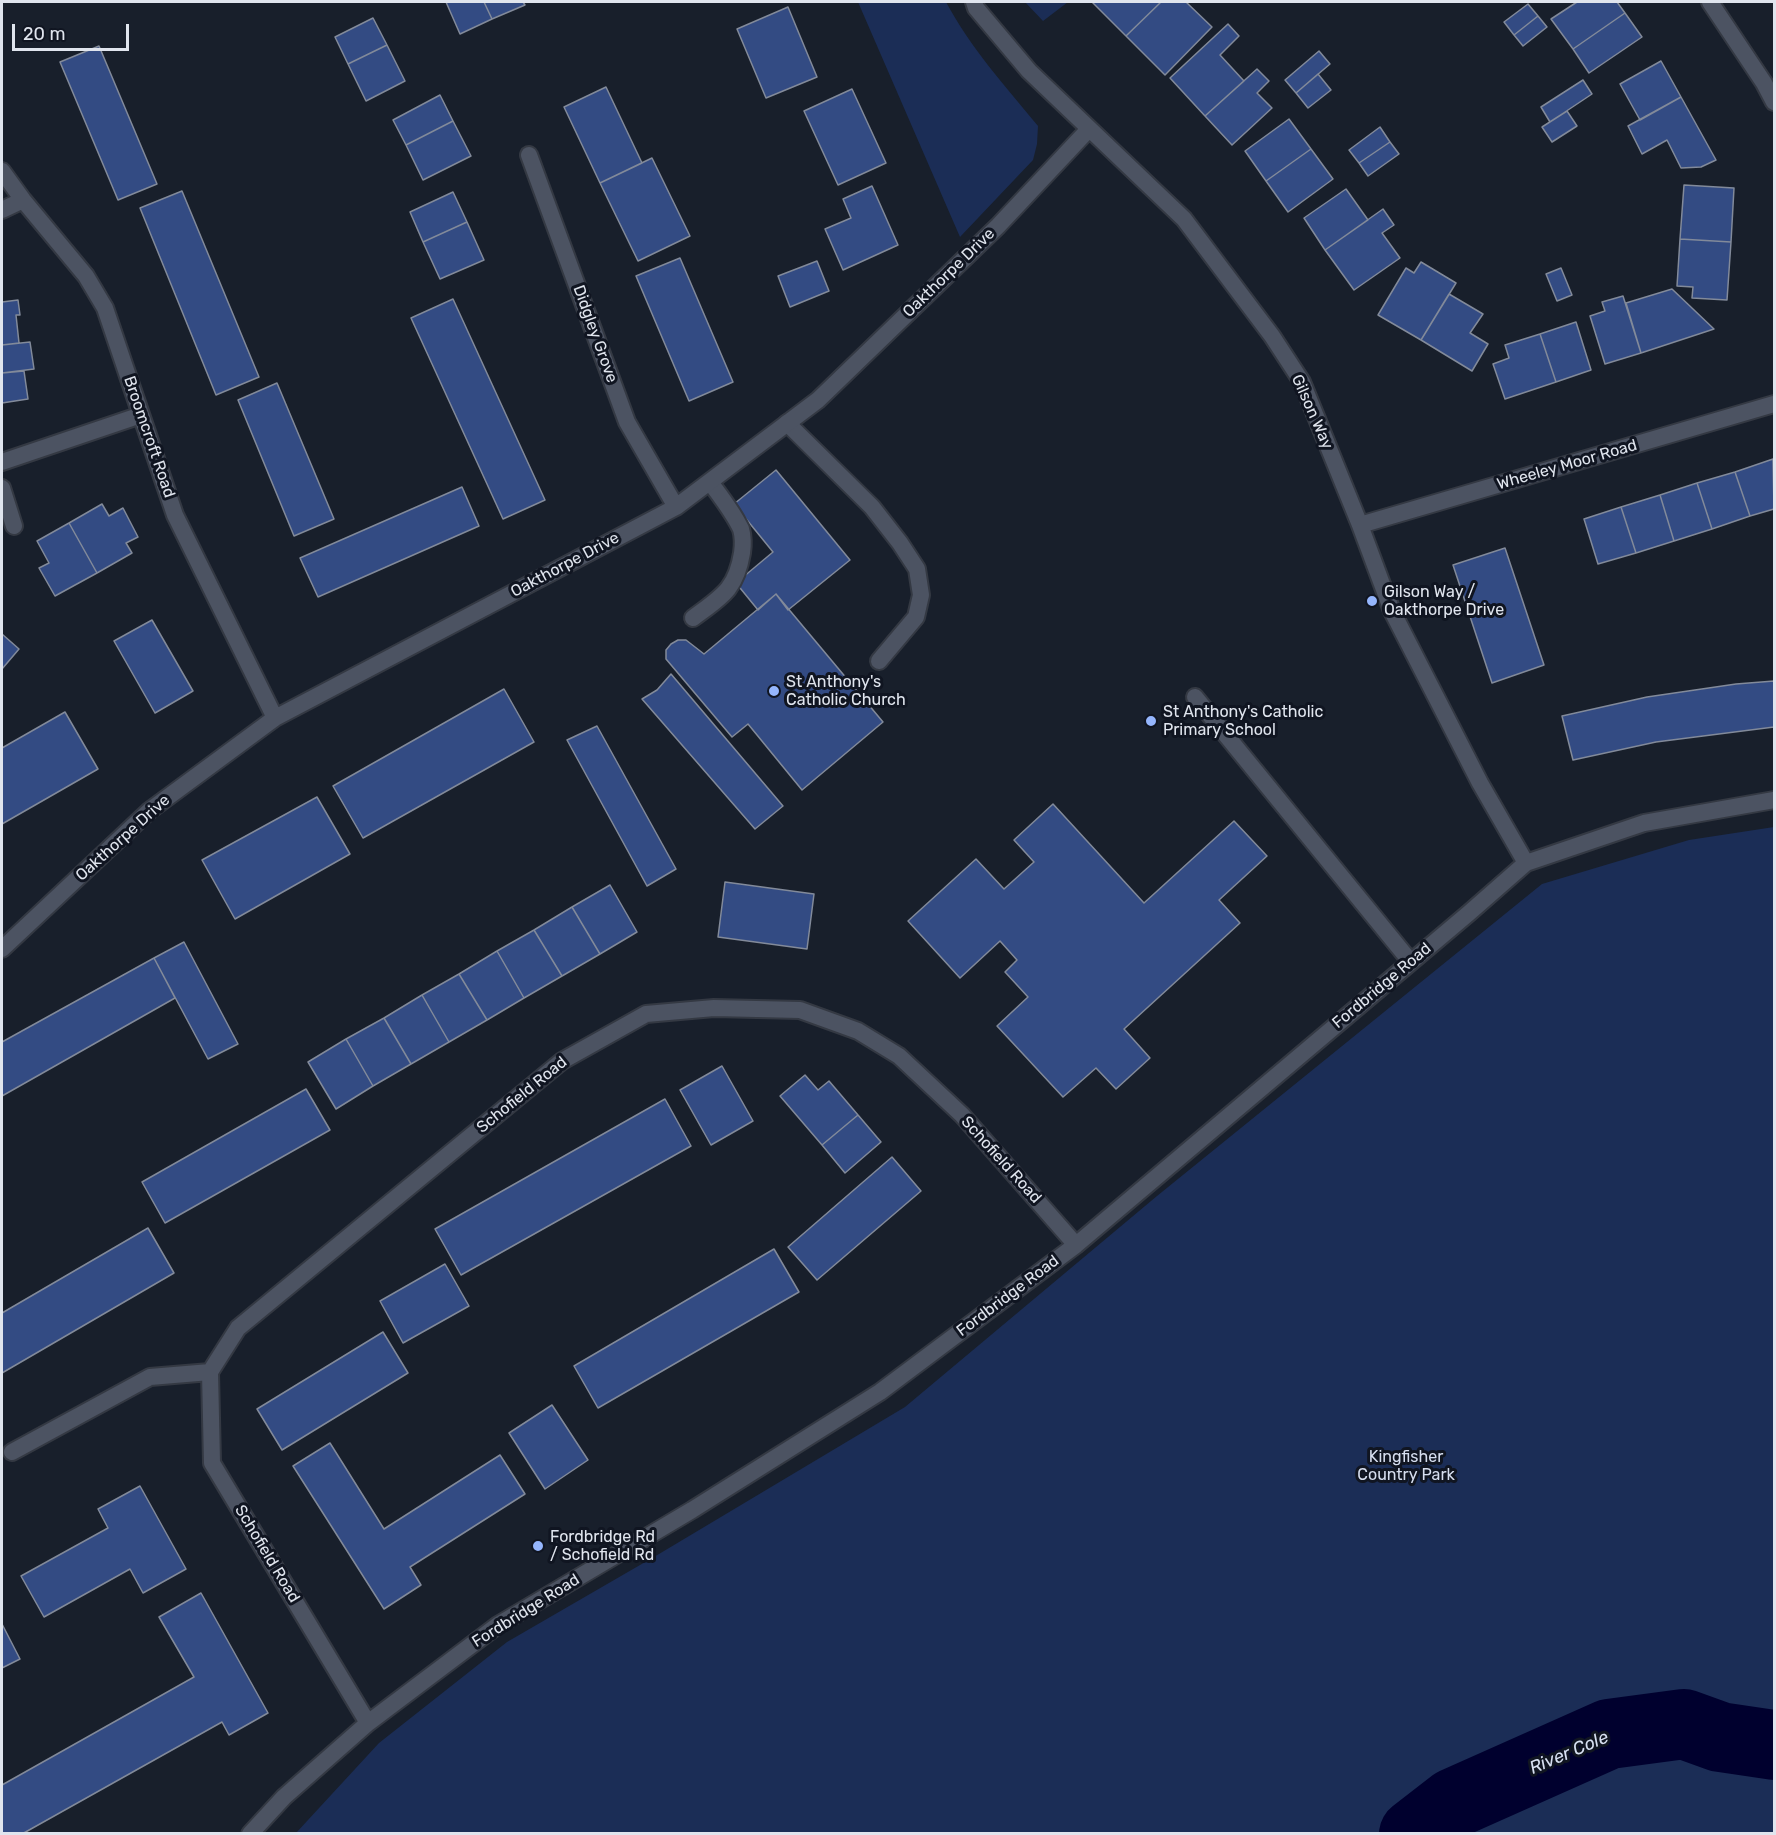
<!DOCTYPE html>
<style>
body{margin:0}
#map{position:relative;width:1776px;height:1835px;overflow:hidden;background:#181f2b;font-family:Rubik,sans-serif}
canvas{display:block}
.frame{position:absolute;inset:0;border:3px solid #e0e5ee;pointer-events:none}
.scale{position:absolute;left:12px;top:24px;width:117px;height:27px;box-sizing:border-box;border:3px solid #e0e5ee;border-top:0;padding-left:8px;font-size:18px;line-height:21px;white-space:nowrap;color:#e0e5ee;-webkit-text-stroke:4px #101521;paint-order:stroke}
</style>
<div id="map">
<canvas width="1776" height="1835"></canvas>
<div class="frame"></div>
<div class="scale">20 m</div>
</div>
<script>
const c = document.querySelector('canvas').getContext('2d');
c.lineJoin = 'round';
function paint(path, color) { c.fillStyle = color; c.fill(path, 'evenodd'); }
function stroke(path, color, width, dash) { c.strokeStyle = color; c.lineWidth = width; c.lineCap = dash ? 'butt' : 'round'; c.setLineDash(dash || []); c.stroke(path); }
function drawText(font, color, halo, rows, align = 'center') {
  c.font = font + ' Rubik,sans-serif'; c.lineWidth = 6; c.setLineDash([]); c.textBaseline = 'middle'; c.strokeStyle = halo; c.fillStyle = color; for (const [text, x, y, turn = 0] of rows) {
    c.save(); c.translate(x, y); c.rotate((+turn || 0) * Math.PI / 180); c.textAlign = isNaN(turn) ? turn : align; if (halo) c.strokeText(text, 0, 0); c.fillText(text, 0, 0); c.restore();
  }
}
const green = new Path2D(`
 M858 2H946C970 47 1005 86 1038 126L1037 144 1033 160 960 237Z
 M1025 2H1068L1043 21Z
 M1774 827V1833H296L379 1743 507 1642 659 1554 905 1407 1157 1196 1542 884 1689 840Z`);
const river = new Path2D(`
 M1414 1834 1454 1803 1609 1734 1684 1724 1720 1737 1774 1745`);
const building = new Path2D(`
 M446 2H484L492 19 460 34Z
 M484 2H523L525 5 492 19Z
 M1092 2H1161L1126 36Z
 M1161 2H1186L1212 27 1165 75 1126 36Z
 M1577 2H1617L1625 13 1573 49 1551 19Z
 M1528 4 1538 16 1514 35 1504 22Z
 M788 7 817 77 766 98 737 29Z
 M1625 13 1642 37 1589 73 1573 49Z
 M1538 16 1547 27 1523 46 1514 35Z
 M373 18 387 45 348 64 335 37Z
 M1228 24 1239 36 1220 55 1244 81 1205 116 1170 78Z
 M387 45 405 81 366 101 348 64Z
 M99 46 157 184 118 200 60 62Z
 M1319 51 1330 64 1296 93 1285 80Z
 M1661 61 1681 97 1640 120 1620 84Z
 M1257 69 1269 81 1257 93 1272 108 1232 145 1205 116Z
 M1318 74 1331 90 1308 108 1296 93Z
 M1583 80 1592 94 1550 122 1541 107Z
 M606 87 642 163 600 183 564 107Z
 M852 89 886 163 838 185 804 111Z
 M440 95 453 121 406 145 393 120Z
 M1681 97 1716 160 1701 167 1681 168 1667 140 1642 154 1628 126Z
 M1567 111 1577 126 1552 142 1542 127Z
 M1289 119 1311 149 1266 181 1245 151Z
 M453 121 471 156 423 180 406 145Z
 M1380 127 1390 142 1359 163 1349 150Z
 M1390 142 1399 154 1368 176 1359 163Z
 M1311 149 1333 179 1288 212 1266 181Z
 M652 158 690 236 638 261 600 183Z
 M1684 185 1734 188 1731 242 1680 239Z
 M872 186 898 245 843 270 825 229 851 218 843 199Z
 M1346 189 1368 220 1325 250 1304 218Z
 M182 191 259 377 216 395 140 208Z
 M453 192 467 222 423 242 410 212Z
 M1383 209 1394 225 1382 233 1400 258 1354 290 1325 250Z
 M467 222 484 260 440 279 423 242Z
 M1680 239 1731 242 1727 300 1692 298 1693 287 1677 286Z
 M680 258 733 382 689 401 636 276Z
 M817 261 829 291 790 307 778 276Z
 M1421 262 1456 283 1421 340 1378 315 1406 268 1414 273Z
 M1561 268 1572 295 1557 301 1546 274Z
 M1672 289 1714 329 1641 353 1626 303Z
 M1449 294 1483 314 1470 333 1488 344 1472 371 1421 340Z
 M1623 296 1641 353 1605 364 1590 316 1605 311 1602 302Z
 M453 299 545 500 503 519 411 318Z
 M18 300 20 315H16L19 343 2 345V302Z
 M1576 322 1591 370 1556 382 1540 334Z
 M1540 334 1556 382 1505 399 1493 364 1509 358 1505 345Z
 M30 342 34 369 2 373V345Z
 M24 371 28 399 2 403V373Z
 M277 383 334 519 294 536 238 400Z
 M1773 459 1774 509 1750 516 1735 472Z
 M776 470 850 560 788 610 776 594 758 610 736 583 773 552 734 504Z
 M1735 472 1750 516 1712 529 1697 483Z
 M1697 483 1712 529 1674 541 1660 495Z
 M462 487 479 526 318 597 300 558Z
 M1660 495 1674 541 1636 553 1621 507Z
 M102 504 109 516 123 508 138 537 126 543 132 553 97 573 69 523Z
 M1621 507 1636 553 1598 564 1584 519Z
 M69 523 97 573 55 596 39 568 49 563 37 541Z
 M1505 548 1544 665 1492 683 1453 565Z
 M776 594 883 722 802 790 748 724 732 737 666 659V650L671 644 678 640H686L704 654Z
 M152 620 193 691 155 713 114 641Z
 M2 634 19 649 2 669Z
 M671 674 783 806 755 829 642 699 657 690Z
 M1774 681V727L1656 742 1573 760 1562 716 1647 697 1736 684Z
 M504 689 534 742 363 838 333 786Z
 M65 712 98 769 2 824V748Z
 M597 726 676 869 647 886 567 740Z
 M317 797 350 854 235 919 202 860Z
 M1053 804 1144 903 1234 821 1267 856 1219 900 1240 923 1124 1029 1150 1058 1116 1089 1096 1068 1063 1097 997 1026 1028 997 1005 972 1017 960 1000 941 960 978 908 921 976 859 1004 889 1034 862 1014 840Z
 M725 882 814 894 807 949 718 937Z
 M610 885 637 932 600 954 572 907Z
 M572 907 600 954 562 976 534 930Z
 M534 930 562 976 524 998 497 951Z
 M184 942 238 1044 208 1059 154 958Z
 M497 951 524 998 487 1020 459 974Z
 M154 958 175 998 2 1096V1042Z
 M459 974 487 1020 449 1042 422 995Z
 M422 995 449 1042 411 1064 384 1018Z
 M384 1018 411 1064 373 1086 346 1039Z
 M346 1039 373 1086 336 1109 308 1062Z
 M722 1066 753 1121 711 1145 680 1090Z
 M805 1075 818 1090 829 1081 858 1115 822 1145 780 1096Z
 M306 1089 330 1130 165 1223 142 1182Z
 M665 1099 691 1146 461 1275 435 1229Z
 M858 1115 881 1142 845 1173 822 1145Z
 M892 1157 921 1191 817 1280 788 1247Z
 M148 1228 174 1273 2 1373V1313Z
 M774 1249 799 1292 598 1408 574 1366Z
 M445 1264 469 1306 403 1343 380 1301Z
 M383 1332 408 1373 282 1450 257 1409Z
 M552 1405 588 1460 545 1489 509 1433Z
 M330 1443 384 1529 500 1455 525 1494 410 1567 421 1585 384 1609 293 1466Z
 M140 1486 186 1569 143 1593 130 1569 44 1617 21 1576 108 1528 98 1509Z
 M201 1593 268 1713 229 1735 222 1722 22 1834H2V1785L194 1677 159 1617Z
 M2 1624 20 1659 2 1668Z`);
const service = new Path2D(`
 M787 423 872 507 900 543 917 569 921 595 916 617 879 661
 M693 618C721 597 736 590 742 553 743 546 743 536 741 529 733 512 721 497 710 482
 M1195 697 1410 961`);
const minor = new Path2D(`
 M974 2 976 8 1029 71 1184 219 1272 336 1302 382 1360 525 1392 611 1480 783 1526 863
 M1710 2 1764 83 1774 102
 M529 155 627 422 676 507
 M2 171 23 200 86 276 105 308 175 515 275 718
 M2 210 23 200
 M2 462 141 415
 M2 488 14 526
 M1360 525 1774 404
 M2 949 149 811 275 718 676 507 818 400 998 226 1089 129
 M12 1452 150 1377 210 1372
 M368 1723 212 1463 210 1372 238 1328 562 1061 646 1014 714 1008 800 1010 858 1031 899 1056 962 1115 1076 1245
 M250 1834 284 1797 368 1723 498 1625 692 1510 880 1392 1076 1245 1469 913 1526 863 1644 823 1774 800`);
const markers = [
 [1372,601,6,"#95b6fd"],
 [774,691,6,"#95b6fd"],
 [1151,721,6,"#95b6fd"],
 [538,1546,6,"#95b6fd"]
];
const streetNames = [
 ["Oakthorpe Drive",949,273,-44],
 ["Didgley Grove",595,334,70],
 ["Gilson Way",1312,412,66],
 ["Broomcroft Road",149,437,71],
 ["Wheeley Moor Road",1567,465,-16],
 ["Oakthorpe Drive",565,565,-28],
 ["Oakthorpe Drive",123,838,-42],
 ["Fordbridge Road",1382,986,-40],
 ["Schofield Road",522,1095,-39],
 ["Schofield Road",1001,1160,48],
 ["Fordbridge Road",1008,1296,-37],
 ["Schofield Road",267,1554,59],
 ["Fordbridge Road",526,1611,-32]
];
const poiNames = [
 ["Gilson Way /",1384,592],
 ["Oakthorpe Drive",1384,610],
 ["St Anthony's",786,682],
 ["Catholic Church",786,700],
 ["St Anthony's Catholic",1163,712],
 ["Primary School",1163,730],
 ["Fordbridge Rd",550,1537],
 ["/ Schofield Rd",550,1555]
];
const parkNames = [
 ["Kingfisher",1406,1457],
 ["Country Park",1406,1475]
];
const waterNames = [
 ["River Cole",1569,1753,-23]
];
paint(green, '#1b2d56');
stroke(river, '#00002e', 70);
paint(building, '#334b83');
stroke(building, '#828a9a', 1.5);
stroke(service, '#343943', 20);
stroke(minor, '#343943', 20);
stroke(service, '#4c5362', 16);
stroke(minor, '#4c5362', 16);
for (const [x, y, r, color] of markers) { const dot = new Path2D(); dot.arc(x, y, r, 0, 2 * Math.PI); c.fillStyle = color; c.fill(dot); stroke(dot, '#101521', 2); }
drawText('16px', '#e0e5ee', '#101521', streetNames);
drawText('16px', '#e0e5ee', '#101521', poiNames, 'left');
drawText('16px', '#d6deef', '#101521', parkNames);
drawText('italic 18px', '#d8e1f2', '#101521', waterNames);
</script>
